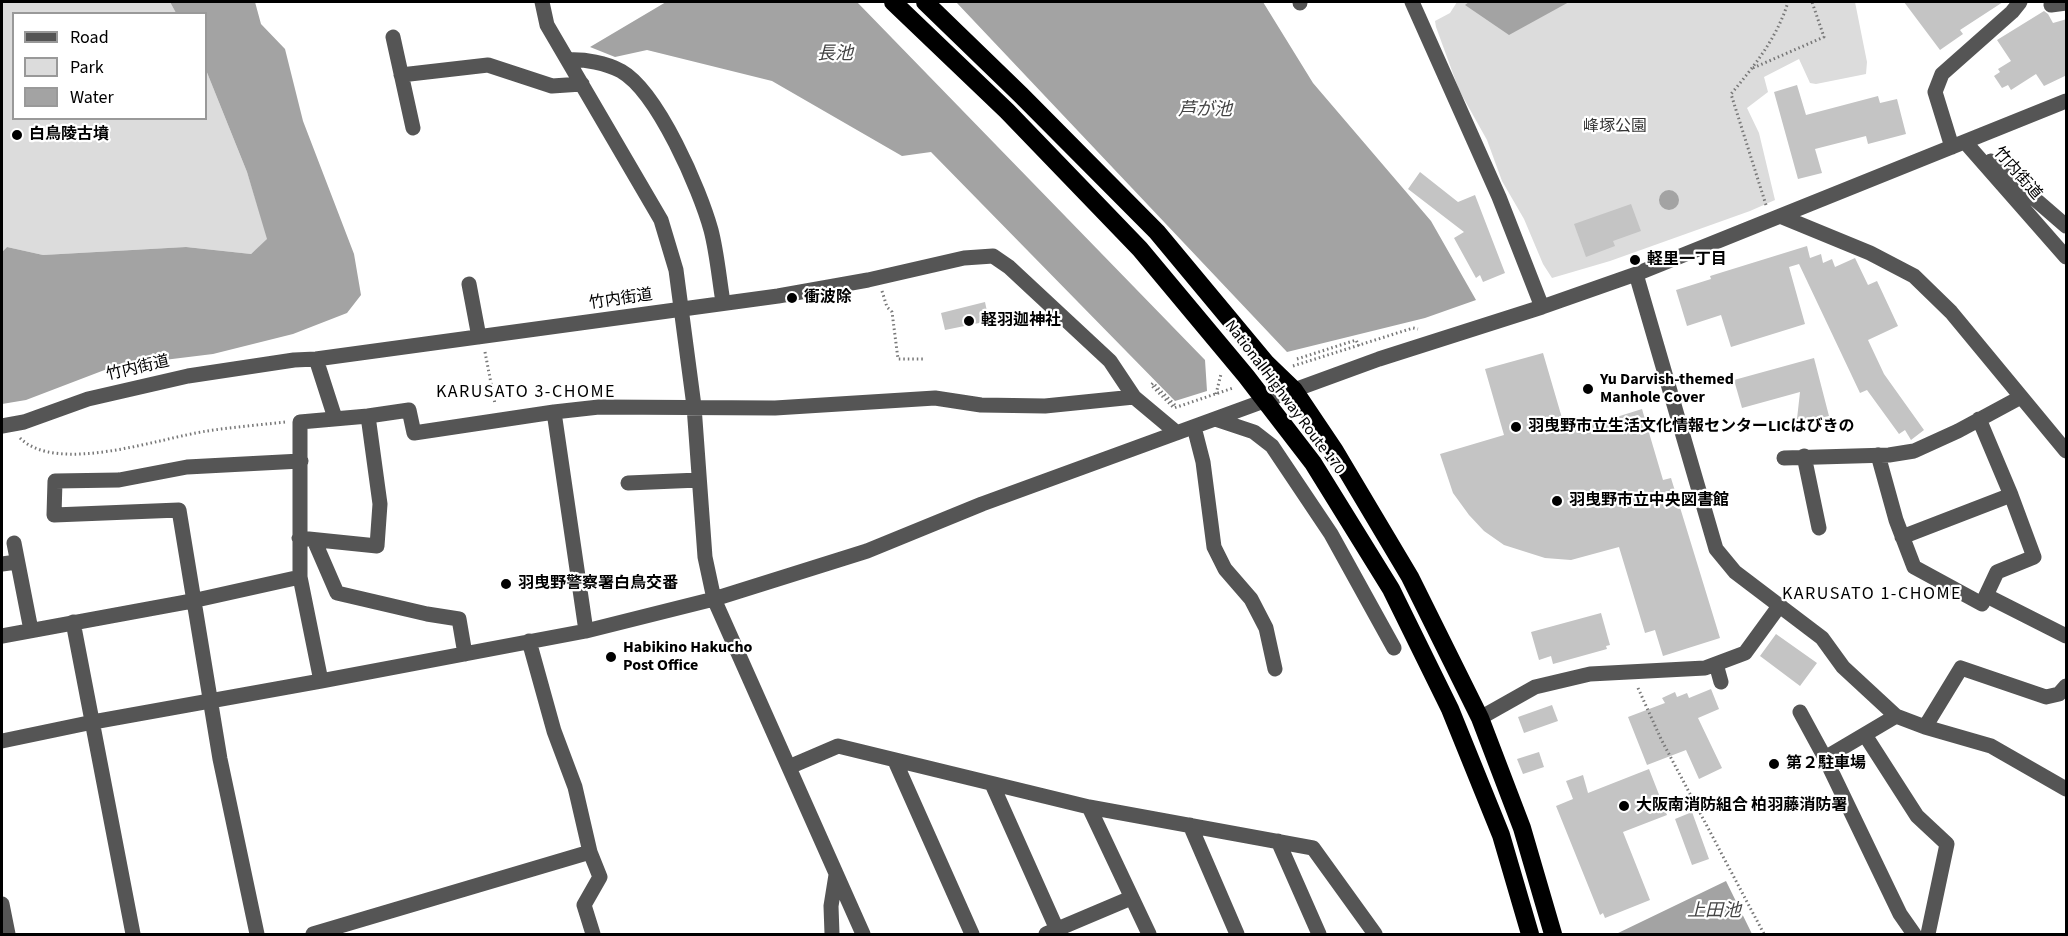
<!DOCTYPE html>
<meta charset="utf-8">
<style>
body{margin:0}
#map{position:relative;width:2068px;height:936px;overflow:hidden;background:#fff;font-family:"Source Sans 3",sans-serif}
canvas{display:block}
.frame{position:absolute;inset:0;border:3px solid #000;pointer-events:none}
.legend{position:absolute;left:12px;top:12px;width:195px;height:108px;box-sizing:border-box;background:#fff;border:2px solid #999;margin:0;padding:8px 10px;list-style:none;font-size:18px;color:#000}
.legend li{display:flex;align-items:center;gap:12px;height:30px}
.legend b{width:30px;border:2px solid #999}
</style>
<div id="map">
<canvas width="2068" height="936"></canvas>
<div class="frame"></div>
<ul class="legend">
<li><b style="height:8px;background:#555"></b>Road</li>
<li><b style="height:16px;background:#dcdcdc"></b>Park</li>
<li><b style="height:16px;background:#a3a3a3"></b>Water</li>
</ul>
</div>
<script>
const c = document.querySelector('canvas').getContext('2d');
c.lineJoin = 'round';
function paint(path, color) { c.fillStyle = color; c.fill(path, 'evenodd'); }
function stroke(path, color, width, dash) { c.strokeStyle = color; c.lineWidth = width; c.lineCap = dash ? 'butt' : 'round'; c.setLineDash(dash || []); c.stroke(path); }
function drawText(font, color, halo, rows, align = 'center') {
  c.font = font + ' "Source Sans 3","Noto Sans JP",sans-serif'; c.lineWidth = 4.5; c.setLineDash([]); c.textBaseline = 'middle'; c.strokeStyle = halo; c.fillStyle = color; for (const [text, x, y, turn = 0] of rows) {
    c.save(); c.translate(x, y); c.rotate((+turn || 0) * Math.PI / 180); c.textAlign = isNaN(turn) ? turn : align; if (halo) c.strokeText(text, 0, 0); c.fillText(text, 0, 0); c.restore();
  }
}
const green = new Path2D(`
 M2 2H170L176 13 14 14V118H206V70L247 172 268 239 251 254 186 247 43 255 7 247 2 252Z
 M1457 2H1855L1867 62 1866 74 1816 84 1810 83 1799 59 1764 77 1768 92 1747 108 1759 133 1775 200 1750 211 1610 261 1552 278 1543 264 1524 219 1502 181 1487 140 1459 90 1436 27 1435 21 1450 13Z`);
const water = new Path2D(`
 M170 2H255L261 24 285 49 303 121 354 254 361 295 347 313 293 334 213 354 115 366 26 400 2 404V252L7 247 43 255 186 247 251 254 267 239 247 172 206 70V14L176 13Z
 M666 2H857L1205 360 1207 391 1175 401 931 152 902 156 772 81 647 50 615 57 590 47Z
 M956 2H1263L1313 83 1431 221 1476 300 1425 318 1287 352Z
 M1469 2H1569L1509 35 1465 5Z
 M1659 200a10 10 0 1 1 20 0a10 10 0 1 1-20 0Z
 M1726 881 1752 934H1616Z`);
const building = new Path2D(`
 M1904 2H2003L1960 30 1963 34 1940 50Z
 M2044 11 2048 14 2053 23 2067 19V75L2044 86 2036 74 2011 90 2008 85 2002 88 1994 76 2000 72 1998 69 2011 61 1997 40Z
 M1797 85 1806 115 1878 96 1880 103 1897 99 1906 134 1868 144 1866 136 1815 149 1822 173 1798 179 1774 92Z
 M1420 172 1458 202 1475 195 1505 273 1483 282 1480 275 1476 278 1454 238 1464 232 1408 189Z
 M1631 204 1641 231 1613 241 1615 246 1586 257 1574 224Z
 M1807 246 1810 258 1821 254 1823 263 1832 259 1835 267 1855 258 1868 285 1877 281 1898 326 1868 340 1884 374 1924 430 1911 440 1905 430 1899 434 1867 390 1860 393 1799 264 1789 267 1805 324 1731 347 1721 315 1687 326 1676 290 1711 279 1710 276Z
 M985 302 989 321 945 330 941 313Z
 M1543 353 1562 418 1573 423 1588 426 1642 409 1663 480 1671 478 1720 638 1663 656 1655 630 1645 633 1619 547 1571 560 1545 558 1504 545 1484 531 1469 515 1453 493 1440 454 1504 435 1485 369Z
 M1814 358 1829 416 1812 420 1797 419 1800 392 1742 408 1734 380Z
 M1601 613 1610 645 1606 646 1607 649 1553 664 1551 656 1539 660 1531 632Z
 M1776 634 1817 663 1800 686 1760 656Z
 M1711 689 1719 709 1698 718 1722 768 1699 779 1686 750 1647 765 1628 717 1665 703 1662 698 1675 692 1677 697 1687 693 1689 698Z
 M1552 705 1558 721 1524 733 1518 717Z
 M1539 752 1544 767 1523 774 1517 759Z
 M1649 769 1667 815 1623 832 1650 900 1605 918 1603 913 1600 915 1556 806 1573 799 1566 781 1583 775 1588 793Z
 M1692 812 1709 859 1692 865 1675 819Z`);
const path = new Path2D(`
 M1753 68 1824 37 1812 2
 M1766 205 1731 94C1755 65 1777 38 1788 2
 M882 291 887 307 892 312 898 359H924
 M485 352 495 404
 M1297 359 1356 340 1359 346
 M1293 366 1413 328 1418 329
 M1216 394 1221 374
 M1175 405 1153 383 1151 385 1174 408 1233 388
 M20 438C57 475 160 438 207 431 233 427 259 425 285 422
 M1638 688 1661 739 1764 934`);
const minor = new Path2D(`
 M542 2 547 25 661 220 676 270 694 406 705 557 714 599 863 934
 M1300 2V3
 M1412 2 1499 197 1542 307
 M2051 5 2066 3
 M393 37 413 128
 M568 60C585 59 606 63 621 71 658 92 700 190 711 230 717 253 719 278 723 302
 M401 75 488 65 552 86 582 84
 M1965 142 2066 257
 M1952 147 1935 92 1942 74 2012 12 2020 2
 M1991 161 2066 226
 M1780 216 1870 253 1914 276 1951 312 2066 451
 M1636 274 1716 549 1735 572 1822 638 1843 667 1896 716 1925 727 1991 746 2066 789
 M469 284 479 337
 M316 359 335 418
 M554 412 599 407 775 408 935 398 981 405 1045 406 1134 397
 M1215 419 1254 432 1272 446 1331 534 1394 648
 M2 426 24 422 88 399 188 376 294 360 316 359 778 296 868 280 964 258 993 256 1009 267 1110 361 1134 397 1177 433
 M1194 427 1203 462 1214 547 1225 569 1251 599 1266 628 1275 669
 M1878 455 1896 520 1914 567 1982 604 1997 572 2034 557 2011 495 1979 419
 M1804 456 1819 528
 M1784 458 1889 455 1914 451 1958 431 2021 397
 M628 483 699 480
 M1902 537 2011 495
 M299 538 377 546 380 504 368 416 409 410 414 433 554 412 586 631
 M314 540 337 593 427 614 459 619 465 654
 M14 543 31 630
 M2 564 17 562
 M1987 596 2066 636
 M73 622 133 934
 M2 636 192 601 300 577
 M529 641 554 731 575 787 590 852 600 877 584 905 593 934
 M1716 664 1721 682
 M321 681 300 577V422L368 416
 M1800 712 1825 758 1900 914 1914 934
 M1480 718 1535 687 1590 674 1705 668 1745 653 1780 605
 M1925 727 1961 668 2046 697 2059 694 2066 686
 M1865 735 1917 816 1947 844 1928 934
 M2 741 93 722 321 681 586 631 714 599 867 551 982 504 1379 359 1542 307 1636 274 2066 101
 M1825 758 1896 716
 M895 761 972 934
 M789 767 838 746 1089 807 1313 848 1375 934
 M992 784 1059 934
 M1089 807 1149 934
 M1190 825 1237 934
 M1278 841 1319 934
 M2 904 8 934
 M257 934 220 759 179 510 54 515 55 481 119 480 187 467 301 461
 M313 934 590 852
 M832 934 831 906 836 875
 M1046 934 1131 898`);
const highway = new Path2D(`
 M893 2 1007 111 1140 249 1246 376 1313 463 1391 589 1450 709 1501 835 1530 934
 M925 2 1021 95 1157 232 1266 363 1294 390 1335 451 1410 577 1480 718 1522 828 1553 934`);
const markers = [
 [17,135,6,"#000"],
 [1635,260,6,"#000"],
 [792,298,6,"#000"],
 [969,321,6,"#000"],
 [1588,389,6,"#000"],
 [1516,427,6,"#000"],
 [1557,501,6,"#000"],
 [506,584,6,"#000"],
 [611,657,6,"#000"],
 [1774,764,6,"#000"],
 [1624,806,6,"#000"]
];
const parkNames = [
 ["峰塚公園",1615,127]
];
const poiNames = [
 ["白鳥陵古墳",29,135],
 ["軽里一丁目",1647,260],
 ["衝波除",804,298],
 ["軽羽迦神社",981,321],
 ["Yu Darvish-themed",1600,380],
 ["Manhole Cover",1600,398],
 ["羽曳野市立生活文化情報センターLICはびきの",1528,427],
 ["羽曳野市立中央図書館",1569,501],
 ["羽曳野警察署白鳥交番",518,584],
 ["Habikino Hakucho",623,648],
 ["Post Office",623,666],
 ["第２駐車場",1786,764],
 ["大阪南消防組合 柏羽藤消防署",1636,806]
];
const streetNames = [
 ["竹内街道",2017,174,49],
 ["竹内街道",621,300,-8],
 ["竹内街道",138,369,-13],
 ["National Highway Route 170",1284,398,53]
];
const waterNames = [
 ["長池",835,55],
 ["芦が池",1205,111],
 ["上田池",1714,912]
];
const neighbourhoodNames = [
 ["KARUSATO 3-CHOME",526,393],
 ["KARUSATO 1-CHOME",1872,595]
];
paint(green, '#dcdcdc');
paint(water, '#a3a3a3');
paint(building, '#c4c4c4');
stroke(path, '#777', 3, [1.5, 3]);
stroke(minor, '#555', 15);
stroke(highway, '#000', 18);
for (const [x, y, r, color] of markers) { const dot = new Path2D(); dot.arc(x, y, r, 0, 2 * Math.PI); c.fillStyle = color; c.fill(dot); stroke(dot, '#fff', 2); }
drawText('16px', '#333', '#fff', parkNames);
drawText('bold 16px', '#000', '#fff', poiNames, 'left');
drawText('16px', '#000', '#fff', streetNames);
drawText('italic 18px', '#444', '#fff', waterNames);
c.letterSpacing = '1.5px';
drawText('18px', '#000', '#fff', neighbourhoodNames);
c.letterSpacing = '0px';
</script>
